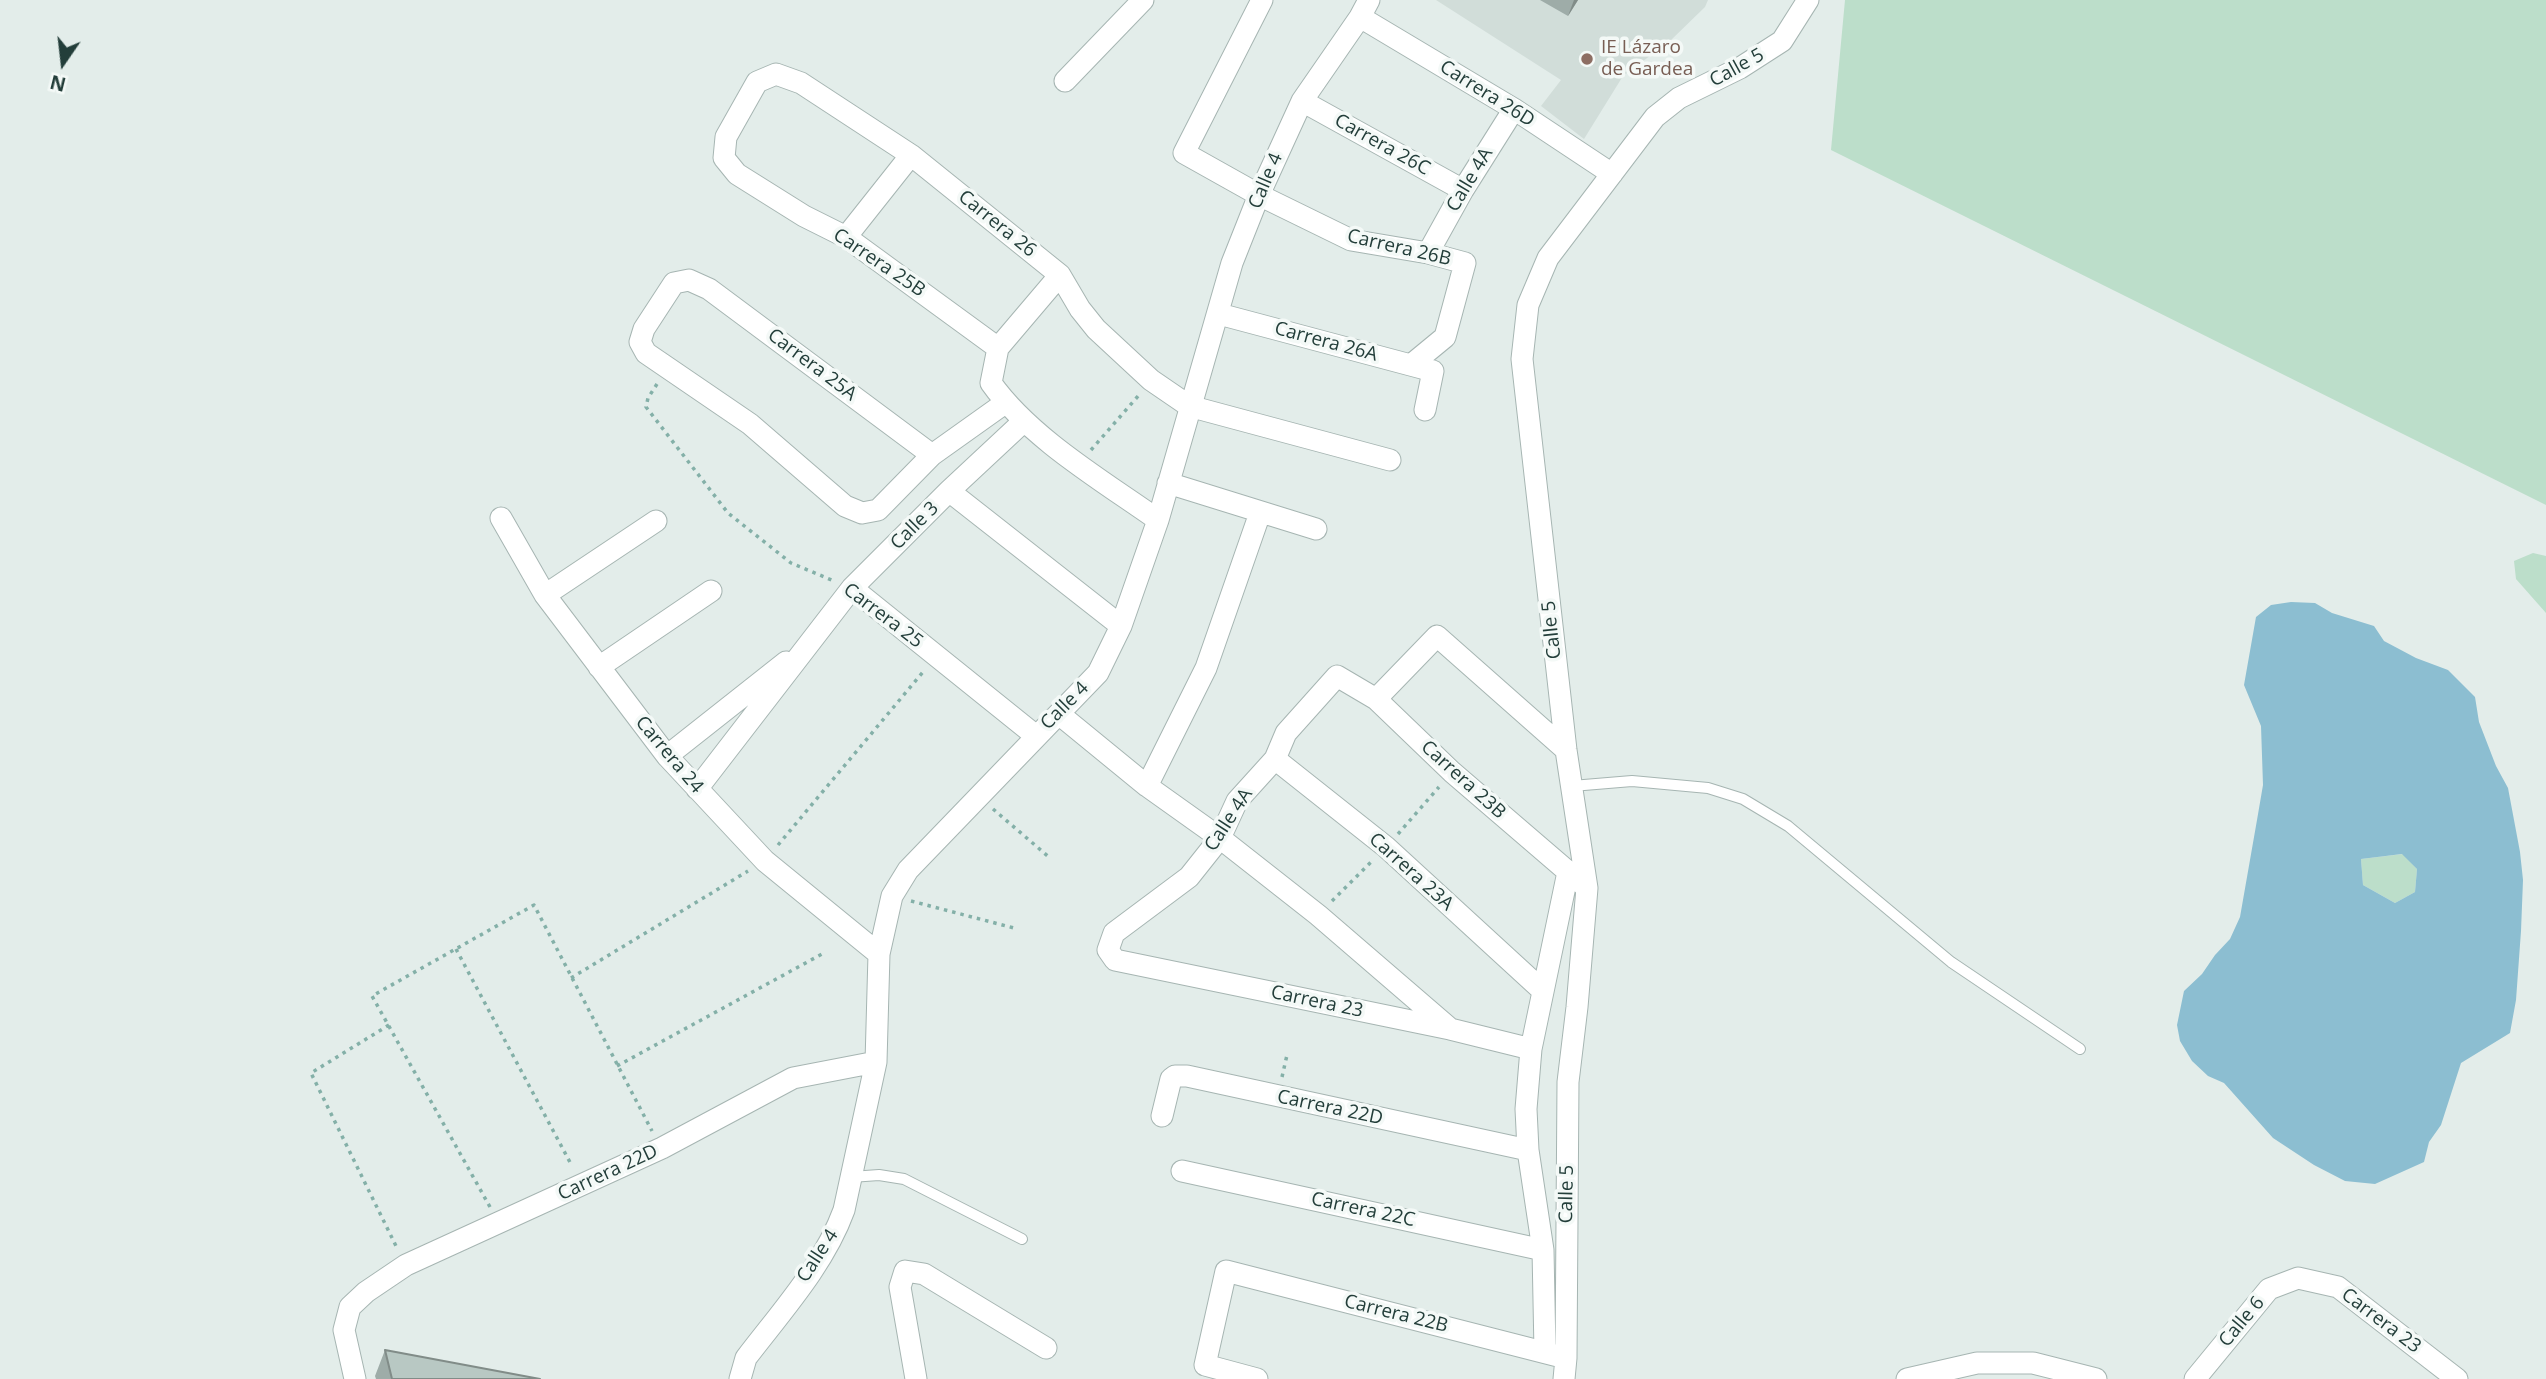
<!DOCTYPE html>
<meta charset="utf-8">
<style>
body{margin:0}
#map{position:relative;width:2546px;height:1379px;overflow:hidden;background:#e3edea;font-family:"Open Sans",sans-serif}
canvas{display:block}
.north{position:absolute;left:28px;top:28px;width:70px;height:70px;-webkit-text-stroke:5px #f4f9f7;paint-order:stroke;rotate:194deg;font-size:19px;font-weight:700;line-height:28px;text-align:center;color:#233e3a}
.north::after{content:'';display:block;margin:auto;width:24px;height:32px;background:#233e3a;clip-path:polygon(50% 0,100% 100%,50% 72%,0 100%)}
</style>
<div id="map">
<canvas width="2546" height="1379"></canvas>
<div class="north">N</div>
</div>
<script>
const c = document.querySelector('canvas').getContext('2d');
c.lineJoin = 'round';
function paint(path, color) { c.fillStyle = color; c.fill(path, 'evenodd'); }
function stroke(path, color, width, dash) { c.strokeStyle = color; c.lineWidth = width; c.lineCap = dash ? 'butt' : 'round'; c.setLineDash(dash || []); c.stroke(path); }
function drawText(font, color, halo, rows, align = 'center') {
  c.font = font + ' "Open Sans",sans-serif'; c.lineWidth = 7; c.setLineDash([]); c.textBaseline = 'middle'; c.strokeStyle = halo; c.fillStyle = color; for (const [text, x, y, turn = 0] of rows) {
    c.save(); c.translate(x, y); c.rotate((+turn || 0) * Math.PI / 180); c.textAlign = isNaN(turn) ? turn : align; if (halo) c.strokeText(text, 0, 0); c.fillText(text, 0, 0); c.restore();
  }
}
const built = new Path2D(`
 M1436 0H1708L1705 7 1670 41 1623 76 1584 139 1541 106 1561 80Z`);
const green = new Path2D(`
 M1845 0H2546V505L1831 150Z
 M2533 553 2546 556V613L2516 579 2514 561Z
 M2403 854 2417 869 2415 892 2395 903 2363 885 2361 859Z`);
const water = new Path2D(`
 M2291 602 2315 603 2332 613 2374 626 2384 641 2416 658 2448 670 2475 697 2479 722 2496 766 2508 788 2520 852 2523 880 2521 931 2516 1000 2510 1033 2461 1063 2441 1125 2429 1142 2424 1162 2375 1184 2345 1181 2314 1165 2273 1138 2224 1083 2208 1076 2192 1061 2180 1041 2177 1025 2184 991 2202 974 2215 955 2230 939 2240 917 2257 820 2263 785 2261 726 2244 685 2256 617 2271 605ZM2402 854 2417 869 2415 892 2395 903 2363 885 2361 859Z`);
const path = new Path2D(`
 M657 384 648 398 646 407 728 513 791 563 834 581
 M1091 450 1139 395
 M993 809 1050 858
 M1398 834 1439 787
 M778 845 923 672
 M911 901 1014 928
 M1332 901 1371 862
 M456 949 572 1166
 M571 978 748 871
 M389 1025 311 1073 397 1248
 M617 1066 822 954
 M1282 1077 1287 1055
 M490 1207 372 996 534 905 652 1131`);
const service = new Path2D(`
 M1572 786 1632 781 1708 788 1743 799 1788 826 1951 962 2080 1049
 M851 1177 879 1175 904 1179 1022 1239`);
const minor = new Path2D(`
 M1262 0 1184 153 1259 195 1351 240 1428 253 1465 263 1445 337 1411 365
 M1360 17 1514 109 1612 174
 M1065 81 1143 0
 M1302 101 1463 190
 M846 237 911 155
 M1428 253 1463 190 1514 109
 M1219 314 1433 371 1425 410
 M998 348 846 237 804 216 737 174 724 158 726 137 757 82 776 74 801 83 911 155 1060 275 1080 309 1096 329 1151 380 1189 406 1390 460
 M998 348 991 383C1030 438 1103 481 1158 520
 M998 348 1060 275
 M932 455 709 289 689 280 674 283 644 329 640 342 646 353 750 424 845 506 862 513 878 510 932 455 1005 403
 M1168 483 1316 529
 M949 491 1121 626
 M501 518 545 595 667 756 765 861 879 954
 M852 588 1036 736
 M545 595 656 521
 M599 667 711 591
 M1376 699 1437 636 1566 750
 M1059 714 1147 786 1220 838 1318 915 1448 1027
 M667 756 786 662
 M1275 759 1386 847 1543 991
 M1147 786 1206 668 1260 513
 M697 789 852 588 949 491 1024 421
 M1531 1049 1450 1029 1115 960 1108 950 1114 933 1189 877 1220 838 1237 801 1275 759 1286 733 1337 676 1376 699 1452 772 1587 888
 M1162 1116 1171 1079 1175 1076H1187L1528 1150
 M1182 1171 1543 1250
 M1545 1352 1543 1250 1528 1150 1526 1109 1531 1049 1568 872
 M355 1379 344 1330 350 1307 366 1292 406 1265 662 1148 793 1078 876 1062
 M740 1379 746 1358C781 1312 824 1265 844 1210L876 1062 879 954 892 896 908 870 1098 673 1121 626 1158 520 1232 263 1259 195 1302 101 1360 17 1369 0
 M916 1379 900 1287 905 1271 924 1274 1046 1348
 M1257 1379 1205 1365 1226 1271 1566 1358
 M1564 1379 1566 1358 1568 1082 1577 1007 1587 888 1566 750 1522 359 1528 305 1548 258 1655 117 1679 98 1740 68 1782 41 1808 0
 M1907 1379 1977 1363H2033L2096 1379
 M2195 1379 2269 1289 2298 1278 2338 1287 2457 1379`);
const wall = new Path2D(`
 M1540 0H1578L1568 16Z
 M385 1350 540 1379H376L375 1376Z`);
const shadedWall = new Path2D(`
 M1574 0H1578L1568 16Z`);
const building = new Path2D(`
 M385 1350 540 1379H392Z`);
const markers = [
 [1587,59,7,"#8d6e63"]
];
const educationNames = [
 ["IE Lázaro",1601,48],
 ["de Gardea",1601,70]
];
const streetNames = [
 ["Calle 5",1737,68,-29],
 ["Carrera 26D",1487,94,32],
 ["Carrera 26C",1382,145,29],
 ["Calle 4A",1470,180,-59],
 ["Calle 4",1266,181,-67],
 ["Carrera 26",997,224,39],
 ["Carrera 26B",1399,248,13],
 ["Carrera 25B",879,263,34],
 ["Carrera 26A",1326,342,15],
 ["Carrera 25A",812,365,37],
 ["Calle 3",915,526,-45],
 ["Carrera 25",883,616,37],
 ["Calle 5",1552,630,-96],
 ["Calle 4",1065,706,-45],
 ["Carrera 24",669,755,50],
 ["Carrera 23B",1463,780,42],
 ["Calle 4A",1229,820,-57],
 ["Carrera 23A",1411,872,42],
 ["Carrera 23",1317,1002,12],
 ["Carrera 22D",1330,1108,12],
 ["Carrera 22D",608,1173,-25],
 ["Calle 5",1567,1194,-89],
 ["Carrera 22C",1363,1210,12],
 ["Calle 4",818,1256,-57],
 ["Carrera 22B",1396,1314,14],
 ["Carrera 23",2381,1321,37],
 ["Calle 6",2242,1322,-50]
];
paint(built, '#d1ddd9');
paint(green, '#bcdeca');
paint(water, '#8cbed1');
stroke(service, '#a6b5b2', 12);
stroke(minor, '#a6b5b2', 23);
stroke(path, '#84b0a8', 3.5, [3.5, 5]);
stroke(service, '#fff', 10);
stroke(minor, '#fff', 21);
paint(wall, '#9eaca8');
paint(shadedWall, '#818c88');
paint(building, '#b8c8c3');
stroke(building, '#818c88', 2);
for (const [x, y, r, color] of markers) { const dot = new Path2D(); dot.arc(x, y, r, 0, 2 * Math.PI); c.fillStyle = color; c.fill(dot); stroke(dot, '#f4f9f7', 2.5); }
drawText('19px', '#785e54', '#f4f9f7', educationNames, 'left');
drawText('19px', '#233e3a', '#f4f9f7', streetNames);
</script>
